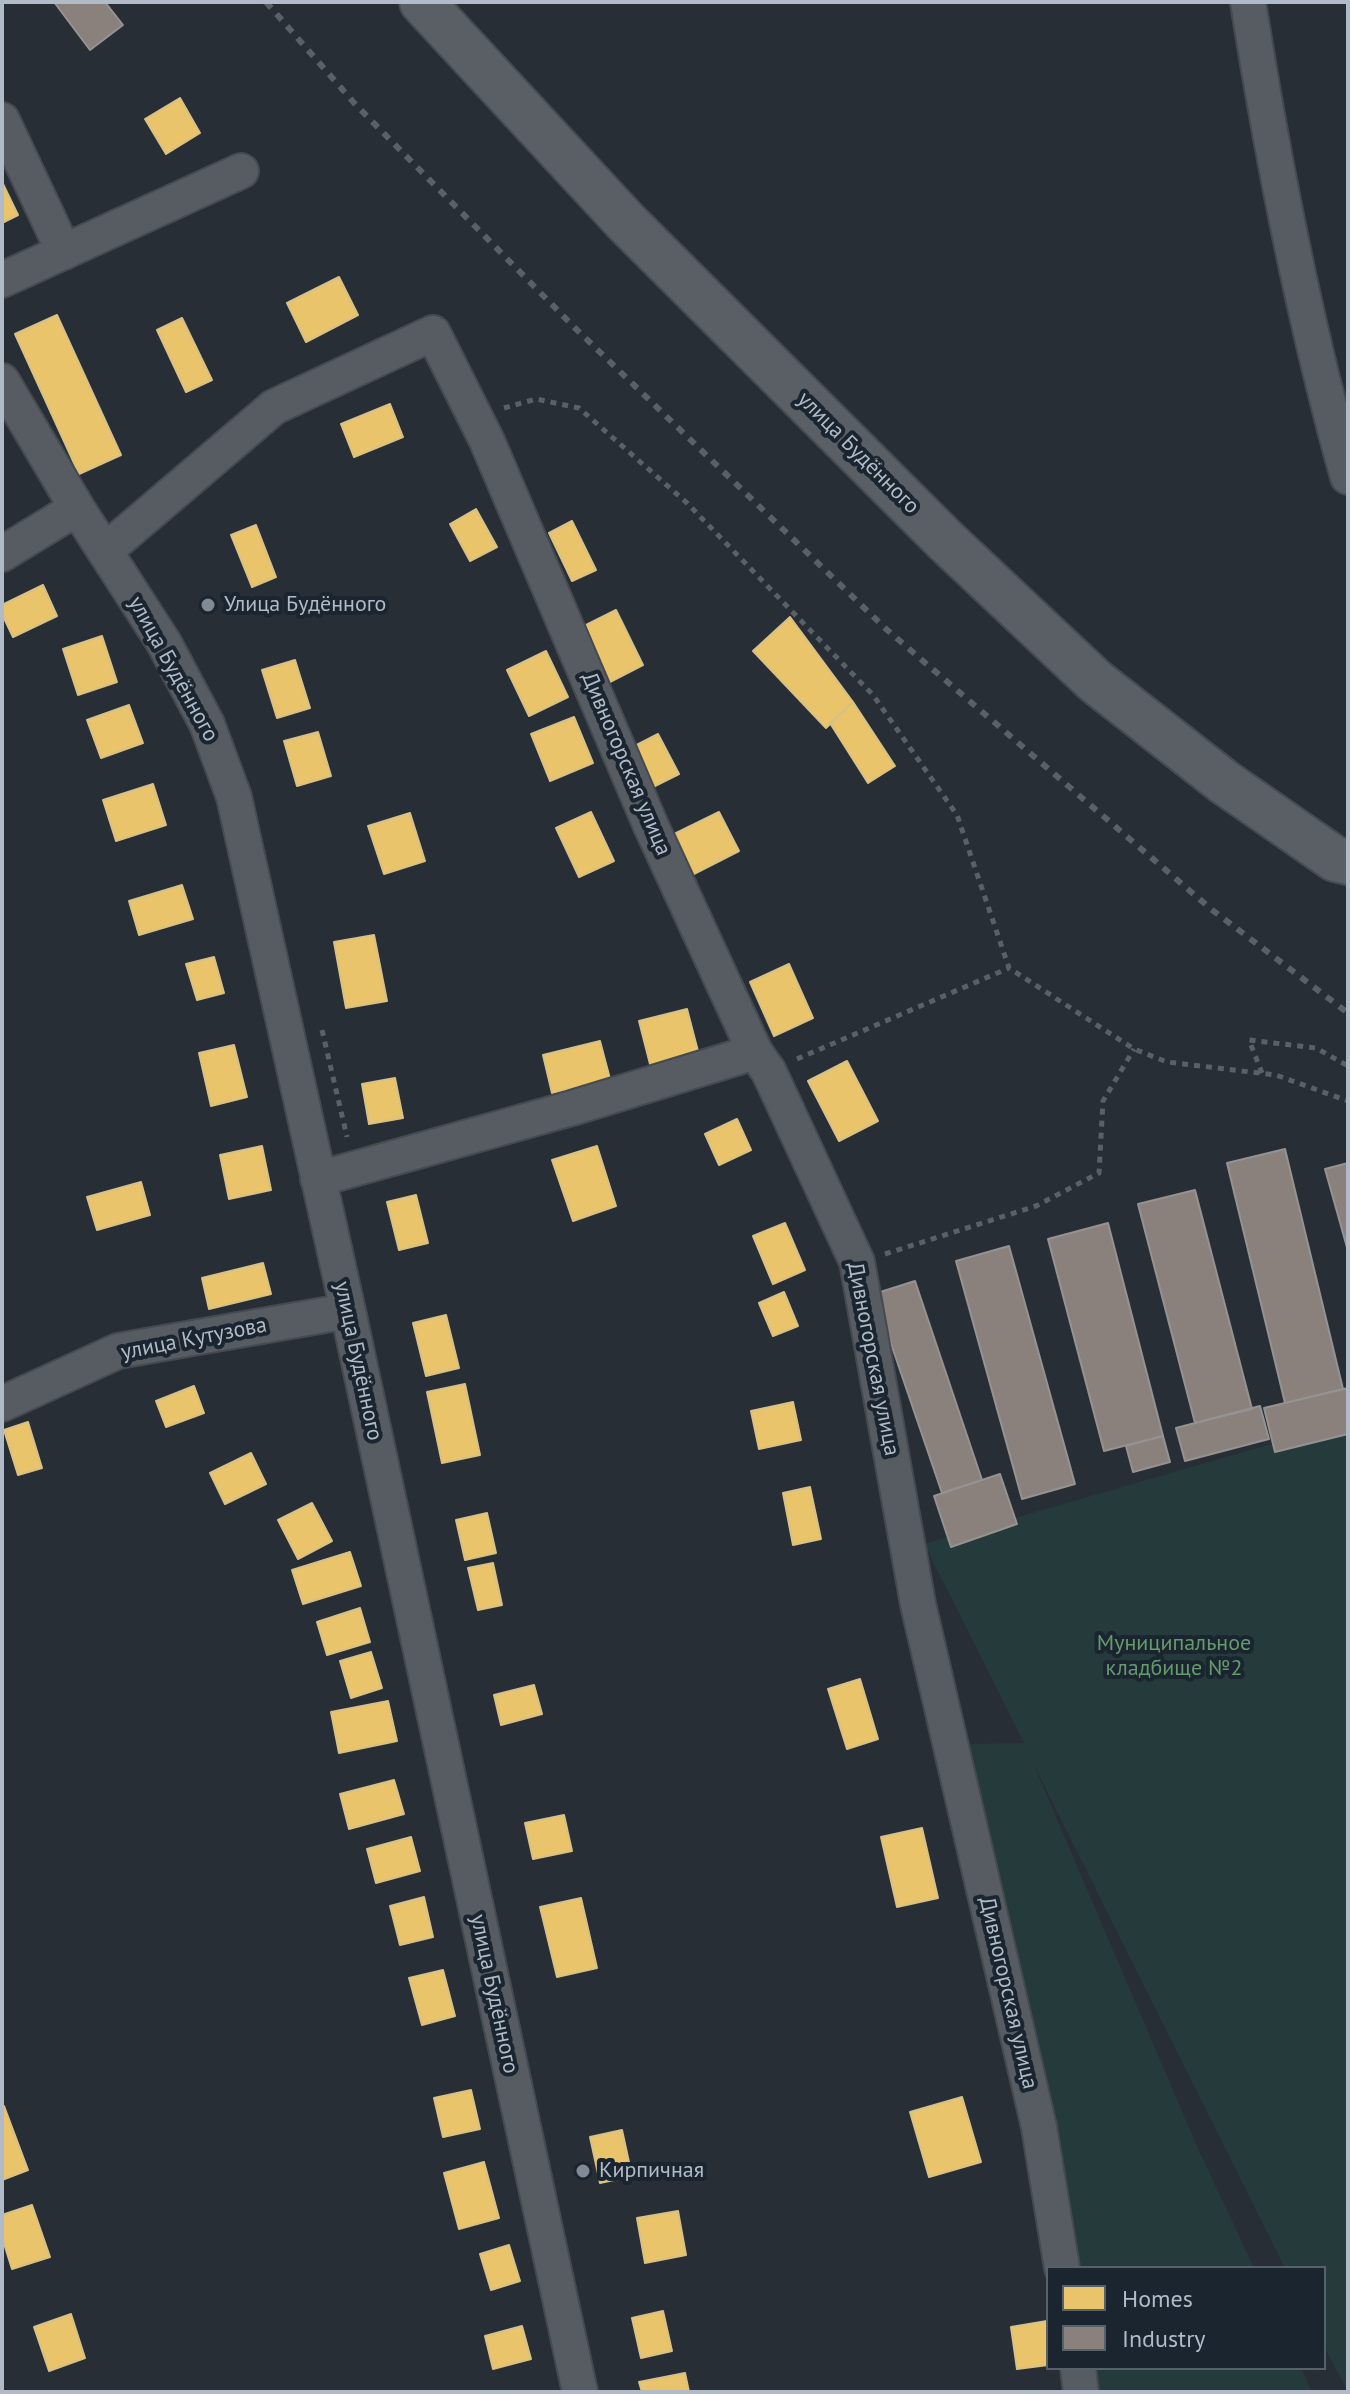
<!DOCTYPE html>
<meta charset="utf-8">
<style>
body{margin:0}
#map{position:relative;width:1350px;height:2394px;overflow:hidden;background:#272e35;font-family:"PT Sans",sans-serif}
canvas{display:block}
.frame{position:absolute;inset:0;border:4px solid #b0bbc7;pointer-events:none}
.legend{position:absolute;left:1046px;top:2266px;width:280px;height:104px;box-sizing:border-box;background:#1a2530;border:2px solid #56616c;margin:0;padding:10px 14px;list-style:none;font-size:24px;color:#b0bbc7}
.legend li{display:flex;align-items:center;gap:16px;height:40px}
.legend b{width:40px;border:2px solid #56616c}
</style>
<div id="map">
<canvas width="1350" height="2394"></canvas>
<div class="frame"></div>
<ul class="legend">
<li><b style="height:22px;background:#e9c46a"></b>Homes</li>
<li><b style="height:22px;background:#8a817c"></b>Industry</li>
</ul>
</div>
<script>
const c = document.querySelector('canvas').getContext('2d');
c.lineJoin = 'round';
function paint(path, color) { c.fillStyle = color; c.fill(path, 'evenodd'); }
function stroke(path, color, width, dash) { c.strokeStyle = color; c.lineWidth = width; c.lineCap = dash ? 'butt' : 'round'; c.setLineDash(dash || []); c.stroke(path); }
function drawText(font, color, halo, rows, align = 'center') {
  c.font = font + ' "PT Sans",sans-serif'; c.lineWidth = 8; c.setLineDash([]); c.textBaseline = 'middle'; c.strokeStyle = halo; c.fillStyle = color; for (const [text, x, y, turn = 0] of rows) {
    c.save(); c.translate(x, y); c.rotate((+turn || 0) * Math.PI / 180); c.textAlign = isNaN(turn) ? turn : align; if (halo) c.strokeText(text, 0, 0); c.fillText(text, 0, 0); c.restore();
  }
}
const green = new Path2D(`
 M1348 1422V2392L1324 2346V2268H1285L1033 1763 1197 2146 1254 2268H1072L967 1744 1024 1743 924 1544Z
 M1092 2368H1301L1312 2392H1097Z`);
const homes = new Path2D(`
 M180 98 200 133 166 154 145 119Z
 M2 182 18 215 2 223Z
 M339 277 358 315 306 342 287 303Z
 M57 315 121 455 79 474 15 334Z
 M182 318 212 380 186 392 157 330Z
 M390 404 403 437 354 457 341 424Z
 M476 509 497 547 470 561 450 524Z
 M572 521 596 570 572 581 549 533Z
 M256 525 276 577 252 587 231 535Z
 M43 585 57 616 13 637 2 614V605Z
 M616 610 643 665 606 684 578 629Z
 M790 617 853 702 826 728 753 651Z
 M102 636 117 682 78 695 63 649Z
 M546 651 568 697 529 716 507 670Z
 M295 660 310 708 277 718 262 670Z
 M853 702 895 766 868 783 830 723Z
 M129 705 143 743 101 758 87 720Z
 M574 717 593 763 550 781 531 734Z
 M318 732 331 776 297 786 284 741Z
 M658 734 679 774 643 792 623 752Z
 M153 784 166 825 116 841 103 800Z
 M591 812 614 861 579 877 556 828Z
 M719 812 739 851 686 878 666 838Z
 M410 813 425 861 384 874 368 826Z
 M182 885 193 919 139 935 129 901Z
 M374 935 387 1001 346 1008 334 942Z
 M214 957 224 993 197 1000 186 964Z
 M789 964 813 1018 774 1036 750 982Z
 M687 1009 699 1055 651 1068 639 1021Z
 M600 1041 610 1079 552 1093 543 1055Z
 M234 1045 247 1097 211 1106 199 1053Z
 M847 1061 878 1121 839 1141 808 1081Z
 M395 1078 403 1118 369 1124 362 1084Z
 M737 1119 751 1150 719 1165 705 1134Z
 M262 1146 271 1190 229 1199 220 1155Z
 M597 1146 616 1206 573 1221 552 1160Z
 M141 1182 150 1215 97 1230 87 1197Z
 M416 1195 428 1243 399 1250 387 1202Z
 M785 1223 805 1270 773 1284 753 1236Z
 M263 1263 271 1294 209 1309 202 1278Z
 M784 1292 798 1326 773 1336 759 1303Z
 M446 1315 459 1368 426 1376 413 1323Z
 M465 1384 480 1455 442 1463 427 1392Z
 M194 1386 204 1413 166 1427 156 1401Z
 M793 1402 801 1440 759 1449 751 1411Z
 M28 1422 42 1468 18 1475 4 1430Z
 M251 1453 266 1484 225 1504 210 1473Z
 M810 1487 821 1539 793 1545 783 1493Z
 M312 1503 332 1541 298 1559 278 1520Z
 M487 1513 496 1553 465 1560 456 1520Z
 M350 1552 361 1586 303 1604 292 1570Z
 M493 1563 502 1605 478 1610 468 1568Z
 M360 1608 370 1642 327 1655 317 1622Z
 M371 1652 382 1688 351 1698 340 1661Z
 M860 1679 878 1739 847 1749 828 1689Z
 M534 1685 542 1714 501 1725 494 1695Z
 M388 1701 397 1741 339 1753 331 1712Z
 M394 1780 404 1814 349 1829 340 1794Z
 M564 1815 572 1851 533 1859 525 1823Z
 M922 1828 938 1898 897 1907 881 1837Z
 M411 1837 420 1871 376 1883 367 1849Z
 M424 1897 433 1937 400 1945 390 1906Z
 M581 1898 597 1968 557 1977 540 1907Z
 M443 1970 455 2016 422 2025 409 1978Z
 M471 2090 480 2129 443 2137 434 2098Z
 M962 2097 981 2162 929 2177 910 2112Z
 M4 2106 28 2170 2 2180V2107Z
 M622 2130 632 2176 600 2183 590 2137Z
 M484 2162 499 2218 459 2229 444 2173Z
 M32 2205 50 2257 12 2269 2 2237V2215Z
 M678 2211 686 2255 645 2263 637 2218Z
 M509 2245 520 2281 491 2290 480 2254Z
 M663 2311 672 2351 641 2358 632 2318Z
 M71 2314 85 2358 49 2371 34 2327Z
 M1047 2321 1048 2365 1017 2369 1011 2327Z
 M522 2326 531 2359 493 2369 485 2336Z
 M685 2373 689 2392H642L639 2382Z`);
const industry = new Path2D(`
 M54 2H105L123 25 90 50Z
 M1285 1149 1343 1389 1285 1403 1227 1163Z
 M1348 1163V1251L1325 1169Z
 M1195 1190 1252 1409 1195 1423 1138 1204Z
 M1108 1223 1163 1436 1104 1451 1048 1239Z
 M1009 1246 1075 1484 1022 1499 956 1261Z
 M915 1281 982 1480 942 1493 874 1294Z
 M1348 1388V1434L1275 1452 1264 1408Z
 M1260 1406 1269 1439 1185 1461 1176 1428Z
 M1163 1436 1170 1462 1133 1472 1126 1446Z
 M1000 1474 1017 1524 951 1547 934 1496Z`);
const path = new Path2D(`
 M504 408 536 399 579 408 687 503 873 695 957 815 1009 968 1134 1049 1167 1062 1276 1075 1348 1101
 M322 1030 347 1137
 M797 1059 1009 968
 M1262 1073 1249 1040 1316 1048 1348 1066
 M885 1254 1036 1206 1099 1173 1103 1101 1134 1049`);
const minor = new Path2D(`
 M1248 2C1273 161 1304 321 1348 477
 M2 120 64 252
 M2 280 241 171
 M2 381 77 508 164 643 207 724 234 797 348 1311 580 2392
 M105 551 274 407 433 333 487 441 651 826 755 1052 769 1072 857 1262 918 1604 1039 2127 1062 2268
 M2 554 77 508
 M318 1179 572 1108 755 1052
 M2 1404 118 1351 348 1311
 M1078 2368 1081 2392`);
const major = new Path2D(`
 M422 2 626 222 946 541 1095 681 1224 782 1335 859 1348 862`);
const rail = new Path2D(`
 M266 2 356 105 575 328 886 629 1211 909 1348 1013`);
const markers = [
 [208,605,8,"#808a94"],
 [583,2171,8,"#808a94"]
];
const streetNames = [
 ["улица Будённого",858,453,45],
 ["улица Будённого",173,669,61],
 ["Дивногорская улица",626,764,67],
 ["улица Кутузова",194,1339,-11],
 ["Дивногорская улица",873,1359,79],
 ["улица Будённого",358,1361,78],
 ["Дивногорская улица",1008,1993,77],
 ["улица Будённого",494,1994,78]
];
const poiNames = [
 ["Улица Будённого",224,605],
 ["Кирпичная",599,2171]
];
const parkNames = [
 ["Муниципальное",1174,1644],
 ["кладбище №2",1174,1669]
];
paint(green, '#243a3b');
paint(homes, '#e9c46a');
stroke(homes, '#d8c186', 2);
paint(industry, '#8a817c');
stroke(industry, '#959292', 2);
stroke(minor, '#454a50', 38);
stroke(major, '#444b52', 48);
stroke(path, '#5a6166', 5, [6, 6]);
stroke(minor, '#575c63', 34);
stroke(major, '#595f65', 44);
stroke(rail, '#5a6166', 6, [8, 8]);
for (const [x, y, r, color] of markers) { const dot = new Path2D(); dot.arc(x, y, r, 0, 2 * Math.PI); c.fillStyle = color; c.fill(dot); stroke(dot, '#1a2530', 3); }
drawText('22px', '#b0bbc7', '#1a2530', streetNames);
drawText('22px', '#b0bbc7', '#1a2530', poiNames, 'left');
drawText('22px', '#659a6c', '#1a2530', parkNames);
</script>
